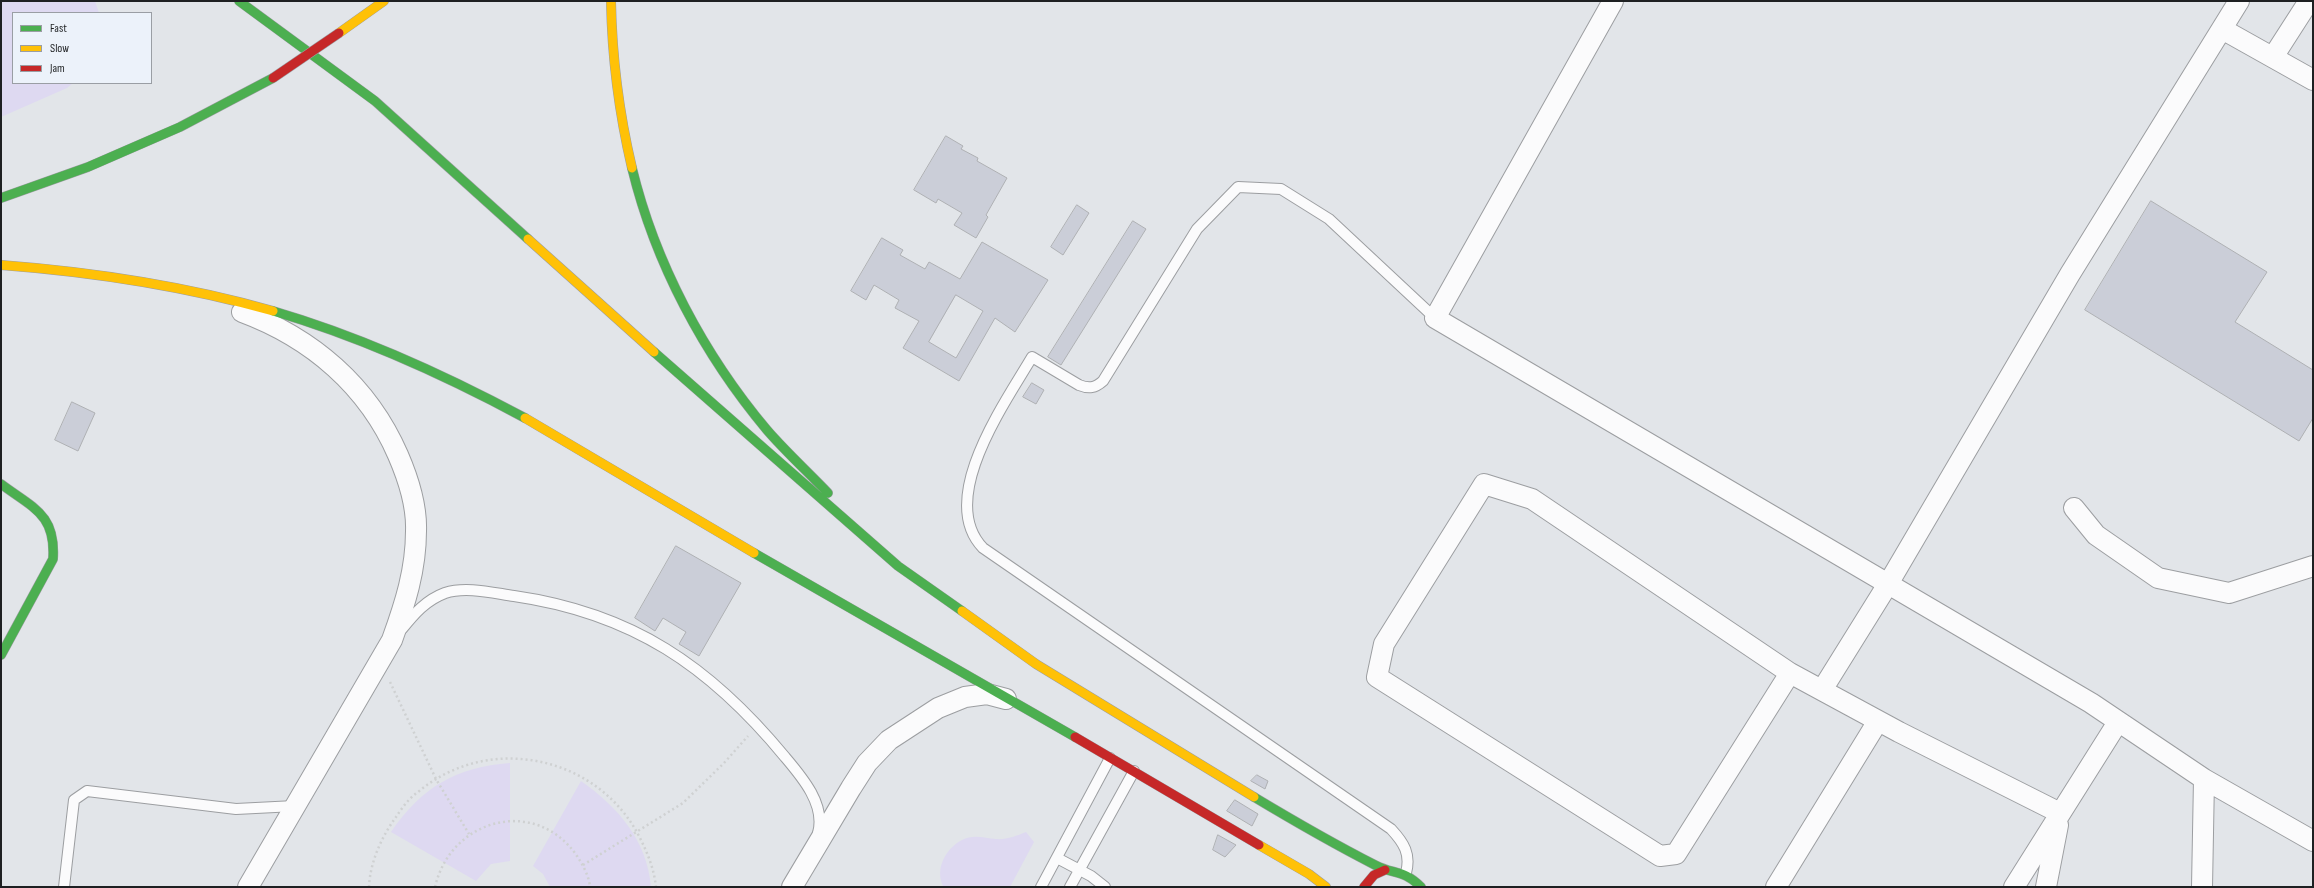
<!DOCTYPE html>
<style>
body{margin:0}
#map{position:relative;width:2314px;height:888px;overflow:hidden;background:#e2e5e9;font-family:"Sofia Sans Condensed",sans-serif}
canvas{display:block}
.frame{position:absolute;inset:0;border:2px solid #1e2022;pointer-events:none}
.legend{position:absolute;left:12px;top:12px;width:140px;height:72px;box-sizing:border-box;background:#ecf2fa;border:1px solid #9a9ea4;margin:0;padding:5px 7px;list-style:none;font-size:12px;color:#1e2022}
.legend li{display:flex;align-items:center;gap:8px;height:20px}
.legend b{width:20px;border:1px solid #9a9ea4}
</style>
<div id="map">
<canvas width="2314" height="888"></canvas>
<div class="frame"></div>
<ul class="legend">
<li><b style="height:5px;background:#4caf50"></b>Fast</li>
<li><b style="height:5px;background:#ffc107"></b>Slow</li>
<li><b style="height:5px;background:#c62828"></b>Jam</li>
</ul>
</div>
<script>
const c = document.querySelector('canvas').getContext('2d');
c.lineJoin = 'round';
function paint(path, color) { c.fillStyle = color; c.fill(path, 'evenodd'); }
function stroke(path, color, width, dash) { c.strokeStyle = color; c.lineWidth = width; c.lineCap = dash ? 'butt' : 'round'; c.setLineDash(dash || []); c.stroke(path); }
const green = new Path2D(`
 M1 1H95L99 13H13V83H73L67 88 1 117Z
 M510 763V861L491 864 476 881 391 832C422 787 456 767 510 763Z
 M581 781C618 807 647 840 651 887H550L543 874 533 866Z
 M1026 832 1034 842 1010 887 943 886C935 869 945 849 962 840 973 834 985 838 996 839 1006 840 1016 836 1026 832Z`);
const building = new Path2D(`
 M946 136 963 146 961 149 978 158 977 161 1007 178 986 215 988 217 976 238 954 225 962 213 938 199 936 203 914 190Z
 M2151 201 2267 272 2235 322 2313 370V418L2299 441 2085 310Z
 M1077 205 1089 213 1063 255 1051 247Z
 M1133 221 1146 229 1061 365 1048 357Z
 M882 238 903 250 900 255 925 269 929 262 960 279 982 242 1048 280 1015 332 995 318 959 381 903 348 919 321 895 308 899 300 874 285 866 300 851 291ZM956 295 983 311 956 358 929 342Z
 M1032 383 1044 390 1036 404 1023 397Z
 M72 402 95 413 78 451 55 440Z
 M676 546 741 583 699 656 679 644 686 632 663 618 655 631 635 618Z
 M1257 775 1268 781 1265 789 1251 781Z
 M1235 800 1258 814 1252 826 1227 811Z
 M1218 835 1236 845 1225 857 1213 850Z`);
const path = new Path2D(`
 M390 682 436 779 469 834
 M583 865 683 803 724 763 748 736
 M369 887C370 862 382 836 396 817 402 808 409 798 418 792 489 732 599 756 640 838 648 854 654 869 656 887
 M435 887C451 818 536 796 577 856 583 865 589 876 590 887`);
const lane = new Path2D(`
 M402 629C414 614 426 600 445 593 466 586 493 593 514 596 632 613 710 666 785 757 802 777 826 805 818 833
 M1057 858 1091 876 1105 887
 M1406 873C1411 854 1404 843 1391 829L983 548C936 499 1005 403 1032 357L1079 385C1089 389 1095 388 1103 381L1197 229 1238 187 1281 189 1329 219 1435 318
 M64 887 74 800 87 791 236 809 295 806
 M1041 887 1110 758
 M1070 887 1134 771`);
const street = new Path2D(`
 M1613 1 1435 318 2091 703 2204 779 2313 841
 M2222 29 2313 80
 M2273 57 2309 1
 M242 312C312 338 368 386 398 455 408 478 417 505 416 531 416 570 405 604 392 640L248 887
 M2074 508 2096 535 2158 578 2229 593 2313 566
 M1790 673 1676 854 1660 856 1377 677 1384 644 1484 484 1532 499 1790 673 1899 732 2060 813
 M1822 690 1888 584 2070 274 2239 1
 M792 887 851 788 867 763 889 740 938 708 965 697 987 694 1006 699
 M1776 887 1878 721
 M2014 887 2118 722
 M2046 887 2058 825
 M2202 887 2204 779`);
const fast = new Path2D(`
 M239 1 375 101 528 239
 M632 168C655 263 704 355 767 430 786 452 808 472 828 493
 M1 198 88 167 180 127 273 78
 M273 311C362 337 445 375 525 418
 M654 352 898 566 962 611
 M1 484C33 508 56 514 53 559L1 655
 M754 553 1075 737
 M1254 797C1294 821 1334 844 1375 865 1394 875 1403 869 1421 887`);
const slow = new Path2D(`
 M611 1C612 58 619 113 632 168
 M339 33 384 1
 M528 239 654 352
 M1 265C93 272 185 286 273 311
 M525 418 754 553
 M962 611 1036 664 1254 797
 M1259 845 1309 874 1326 887`);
const jam = new Path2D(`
 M1075 737 1259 845
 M1364 887 1374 875 1385 870`);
const jamBridge = new Path2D(`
 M273 78 339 33`);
paint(green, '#ded9f1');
paint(building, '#cbced8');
stroke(building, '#aeb0b3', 1);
stroke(lane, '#9c9ea1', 12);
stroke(street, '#9c9ea1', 22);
stroke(fast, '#9c9ea1', 10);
stroke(slow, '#9c9ea1', 10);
stroke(jam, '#9c9ea1', 10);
stroke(path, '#cfd1d2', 2.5, [2, 3]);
stroke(lane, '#fbfbfc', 10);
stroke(street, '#fbfbfc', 20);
stroke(fast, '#4caf50', 9);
stroke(slow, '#ffc107', 9);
stroke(jam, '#c62828', 9);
stroke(jamBridge, '#9c9ea1', 10, []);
stroke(jamBridge, '#c62828', 9);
</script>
